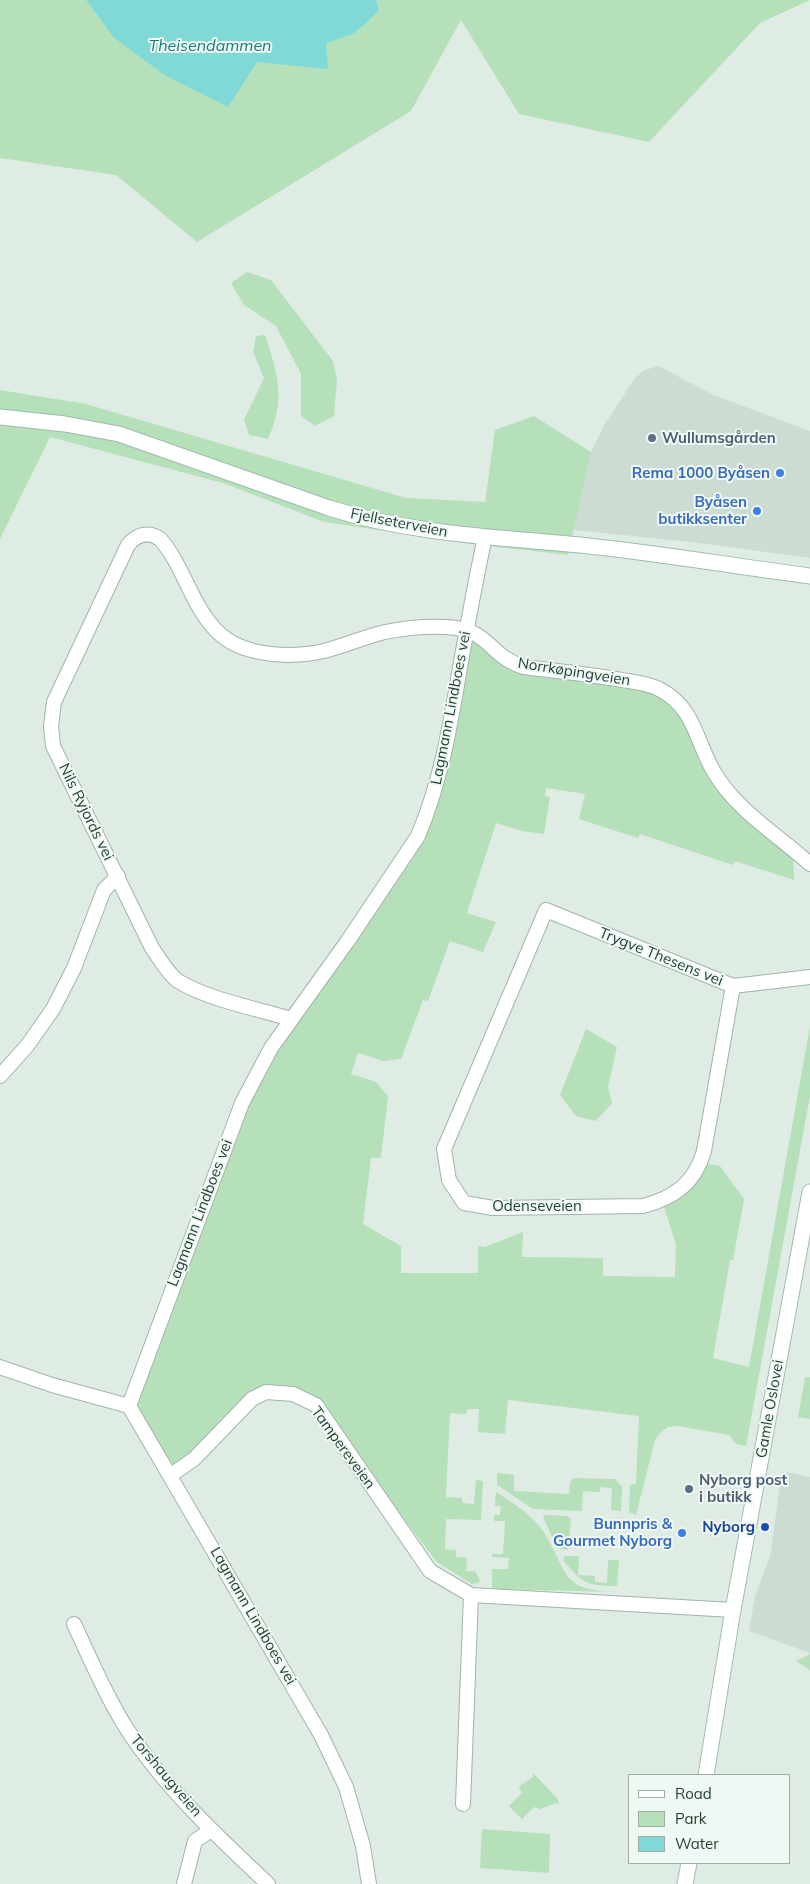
<!DOCTYPE html>
<meta charset="utf-8">
<style>
body{margin:0}
#map{position:relative;width:810px;height:1884px;overflow:hidden;background:#dfece4;font-family:Mulish,sans-serif}
canvas{display:block}
.legend{position:absolute;left:628px;top:1774px;width:162px;height:90px;box-sizing:border-box;background:#f0f8f3;border:1px solid #9caea5;margin:0;padding:6px 9px;list-style:none;font-size:15px;color:#1e3e30}
.legend li{display:flex;align-items:center;gap:10px;height:25px}
.legend b{width:25px;border:1px solid #9caea5}
</style>
<div id="map">
<canvas width="810" height="1884"></canvas>
<ul class="legend">
<li><b style="height:6px;background:#fff"></b>Road</li>
<li><b style="height:14px;background:#b5e0ba"></b>Park</li>
<li><b style="height:14px;background:#80d8d7"></b>Water</li>
</ul>
</div>
<script>
const c = document.querySelector('canvas').getContext('2d');
c.lineJoin = 'round';
function paint(path, color) { c.fillStyle = color; c.fill(path, 'evenodd'); }
function stroke(path, color, width, dash) { c.strokeStyle = color; c.lineWidth = width; c.lineCap = dash ? 'butt' : 'round'; c.setLineDash(dash || []); c.stroke(path); }
function drawText(font, color, halo, rows, align = 'center') {
  c.font = font + ' Mulish,sans-serif'; c.lineWidth = 4; c.setLineDash([]); c.textBaseline = 'middle'; c.strokeStyle = halo; c.fillStyle = color; for (const [text, x, y, turn = 0] of rows) {
    c.save(); c.translate(x, y); c.rotate((+turn || 0) * Math.PI / 180); c.textAlign = isNaN(turn) ? turn : align; if (halo) c.strokeText(text, 0, 0); c.fillText(text, 0, 0); c.restore();
  }
}
const built = new Path2D(`
 M658 366 714 395 810 431V558L691 542 573 530 591 452 604 425 635 378 645 370Z
 M782 1471 810 1477V1653L749 1631 755 1596 770 1557Z`);
const green = new Path2D(`
 M0 0H86L113 37 257 62 290 64 326 44 355 33 379 11 376 0H810L760 23 649 142 519 114 461 20 411 111 197 242 116 175 0 158Z
 M247 272 271 280 333 361 337 380 334 416 315 426 301 416V374L276 326 244 305 231 283Z
 M265 335C278 374 286 400 268 439L249 435 244 420 264 378 253 352 256 336Z
 M0 390 86 404 406 498 485 502 495 430 534 416 591 452 568 555 472 544 324 522 223 483 50 437 0 539Z
 M467 629 513 664 649 690 681 707 732 796 793 848 794 880 735 861 733 865 640 834 638 838 579 819 585 794 546 788 545 796 550 797 544 834 522 831 496 823 467 913 496 922 483 952 450 941 428 1001 423 1000 401 1059 383 1061 358 1053 351 1074 376 1082 388 1096 381 1158H371L363 1224 401 1246V1273H478V1246L485 1247 523 1232 522 1257 603 1258V1276L675 1277 676 1245 662 1200 700 1163 720 1166 744 1199 733 1260H730L713 1358 749 1367 810 1026V1096L746 1446 736 1444 729 1435 678 1426 668 1427 660 1433 655 1440 636 1515 629 1512 630 1485 636 1484 639 1416 508 1400 505 1434 478 1432 479 1409H467L466 1414 450 1413 446 1497 462 1498V1503L474 1504 476 1480 483 1481 481 1520 446 1519 445 1549 456 1550V1557L467 1558 466 1571H475L480 1580 478 1583 472 1584 437 1562 316 1405 266 1392 171 1475 129 1406 242 1103 418 836Z
 M586 1029 617 1047 608 1087 612 1103 596 1121 576 1116 560 1095Z
 M805 1377H810V1419L798 1417Z
 M497 1473 514 1475V1491L569 1494 570 1483 573 1478 615 1479 622 1487 621 1511 611 1510 612 1488 600 1487V1492L583 1491 582 1511 533 1509 497 1485Z
 M496 1492C513 1503 532 1515 543 1531 569 1571 558 1590 615 1592L498 1589 492 1587V1569H508L509 1558 492 1557V1554H503L505 1521H494V1515H500L501 1506H495Z
 M545 1515 568 1516 571 1519 568 1550 557 1548 543 1517Z
 M565 1556H579L578 1575 595 1576V1582L607 1583 608 1560H619L617 1586C587 1586 583 1584 563 1560Z
 M810 1654V1670L796 1661Z
 M533 1773 558 1799 559 1804 556 1803 540 1809 534 1807 522 1819 509 1806 522 1793 519 1788 521 1785 533 1777Z
 M482 1829 550 1834 549 1873 480 1868Z`);
const water = new Path2D(`
 M86 0H376L379 11 355 33 326 44 328 69 257 62 228 107 166 76 113 37Z`);
const street = new Path2D(`
 M733 986 704 1151C695 1183 674 1198 643 1206L493 1208 464 1203 449 1180 444 1149 546 910 733 986 810 977
 M291 1019C256 1008 209 1000 178 981 167 973 160 959 152 948L53 746 51 726 54 702 128 545C137 534 149 531 160 539 185 567 192 610 221 635 247 657 293 658 324 651 344 646 364 637 385 632 405 628 426 626 446 627 491 629 488 656 524 667 557 671 589 674 622 680 634 682 648 683 659 689 695 707 696 742 714 772 736 810 778 835 810 864
 M0 1076 27 1046 53 1009 74 968 104 890 118 876
 M0 1367 52 1385 129 1406
 M171 1475 194 1459 252 1399 266 1392 293 1394 316 1405 430 1571 471 1595 733 1610
 M74 1624C90 1658 105 1694 125 1726 163 1786 217 1836 268 1884
 M463 1804 471 1595
 M184 1884 195 1841 211 1830
 M369 1884 363 1846 346 1787 321 1735 129 1406 242 1103 271 1048 347 942 418 836C440 784 450 728 459 673 467 628 475 582 485 537`);
const secondary = new Path2D(`
 M0 417 65 424 119 434 329 508C411 534 496 537 580 545 657 553 734 566 810 576
 M706 1775 733 1610 810 1192
 M685 1884 689 1863`);
const markers = [
 [652,438,5,"#5c6f8a"],
 [780,473,5,"#3f7fe0"],
 [757,511,5,"#3f7fe0"],
 [689,1489,5,"#5c6f8a"],
 [765,1527,5,"#1a4fb4"],
 [682,1533,5,"#3f7fe0"]
];
const serviceNames = [
 ["Wullumsgården",662,438],
 ["Nyborg post",699,1480],
 ["i butikk",699,1497]
];
const shopNames = [
 ["Rema 1000 Byåsen",770,473],
 ["Byåsen",747,502],
 ["butikksenter",747,519],
 ["Bunnpris &",672,1524],
 ["Gourmet Nyborg",672,1541]
];
const streetNames = [
 ["Fjellseterveien",399,523,11],
 ["Norrkøpingveien",574,672,9],
 ["Lagmann Lindboes vei",451,708,-79],
 ["Nils Ryjords vei",86,812,64],
 ["Trygve Thesens vei",661,957,22],
 ["Odenseveien",537,1206],
 ["Lagmann Lindboes vei",200,1213,-69],
 ["Gamle Oslovei",770,1409,-80],
 ["Tampereveien",343,1448,54],
 ["Lagmann Lindboes vei",253,1616,60],
 ["Torshaugveien",166,1776,50]
];
const transitNames = [
 ["Nyborg",755,1527]
];
const waterNames = [
 ["Theisendammen",210,46]
];
paint(built, '#cddcd3');
paint(green, '#b5e0ba');
paint(water, '#80d8d7');
stroke(street, '#a1b4aa', 16);
stroke(secondary, '#9fbcad', 17);
stroke(street, '#fff', 14);
stroke(secondary, '#fff', 15);
for (const [x, y, r, color] of markers) { const dot = new Path2D(); dot.arc(x, y, r, 0, 2 * Math.PI); c.fillStyle = color; c.fill(dot); stroke(dot, '#f0f8f3', 2); }
drawText('bold 15px', '#4e5e75', '#f0f8f3', serviceNames, 'left');
drawText('bold 15px', '#366cbe', '#f0f8f3', shopNames, 'right');
drawText('15px', '#1e3e30', '#f0f8f3', streetNames);
drawText('bold 15px', '#164399', '#f0f8f3', transitNames, 'right');
drawText('italic 16px', '#127b7a', '#f0f8f3', waterNames);
</script>
